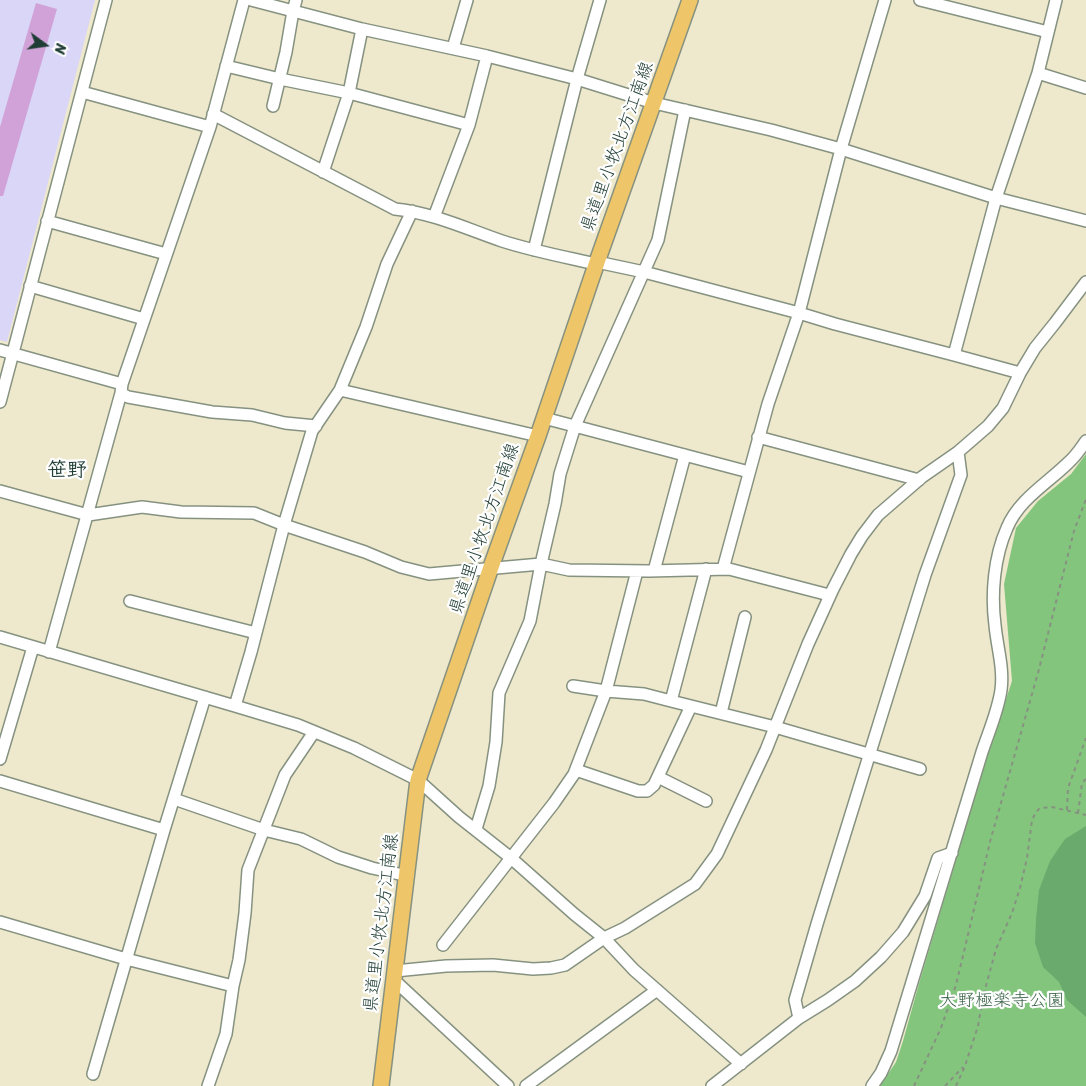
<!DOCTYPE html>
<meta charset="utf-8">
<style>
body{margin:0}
#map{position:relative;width:1086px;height:1086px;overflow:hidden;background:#eee8cd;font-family:Sriracha,sans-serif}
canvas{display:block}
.north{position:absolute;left:20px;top:20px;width:50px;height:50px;-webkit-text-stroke:4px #fff;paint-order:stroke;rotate:104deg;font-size:14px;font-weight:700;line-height:20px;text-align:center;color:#1f3d34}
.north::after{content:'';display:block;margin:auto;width:18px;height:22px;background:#1f3d34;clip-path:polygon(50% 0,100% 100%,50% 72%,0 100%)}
</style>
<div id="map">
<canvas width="1086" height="1086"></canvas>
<div class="north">N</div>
</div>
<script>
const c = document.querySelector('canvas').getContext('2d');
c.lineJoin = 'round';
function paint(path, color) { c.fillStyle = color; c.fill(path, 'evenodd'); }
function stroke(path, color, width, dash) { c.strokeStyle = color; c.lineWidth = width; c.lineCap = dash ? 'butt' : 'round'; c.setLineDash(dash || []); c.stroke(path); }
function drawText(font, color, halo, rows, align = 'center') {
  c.font = font + ' Sriracha,"Klee One",sans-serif'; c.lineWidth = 4.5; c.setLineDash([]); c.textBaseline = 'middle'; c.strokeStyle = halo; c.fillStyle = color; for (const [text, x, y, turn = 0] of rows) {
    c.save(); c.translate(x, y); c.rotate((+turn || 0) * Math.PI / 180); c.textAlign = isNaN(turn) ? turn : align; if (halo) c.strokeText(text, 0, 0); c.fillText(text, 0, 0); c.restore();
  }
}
const built = new Path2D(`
 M0 0H95L7 342 0 340Z`);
const green = new Path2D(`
 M1086 454V1086H880L896 1062 903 1041 920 980 986 759 1012 681 1004 584 1016 528 1038 501 1071 474Z`);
const forest = new Path2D(`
 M1086 826V1017L1067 1000 1059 982 1043 967 1035 943 1036 919 1039 890 1050 861 1065 839Z`);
const building = new Path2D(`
 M36 3 57 9 3 196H0V127Z`);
const path = new Path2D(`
 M1067 810 1068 788 1086 738
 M1078 813 1082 783 1086 779
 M914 1086 941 1028 956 985 991 838 1038 673 1074 531 1086 499
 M945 1086 963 1067
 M956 1086 965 1066 978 1026 983 997 996 949 1012 913 1020 888 1027 858 1032 820 1036 812 1040 808 1052 807 1086 815`);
const minor = new Path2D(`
 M244 0 210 127 122 384 121 393 128 397 212 412 252 415 285 423 316 426
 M251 0 362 29 487 56 577 79 654 103 771 130 841 149 996 198 1086 221
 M920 0 1048 32
 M453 48 467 0
 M226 66 280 79 349 93 469 125
 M1038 73 1086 88
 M82 92 210 127
 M273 106 286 52 293 11 296 0
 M213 114 395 209C433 213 467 229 502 241 533 251 565 257 596 264
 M323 172 349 93 362 29
 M434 217 469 125 487 56
 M47 221 166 254
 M534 250 577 79 600 0
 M597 262 644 272 799 313 835 324 954 355 1020 373
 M30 286 144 319
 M0 350 122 384
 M954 355 996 198 1038 73 1056 0
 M340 390 538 436
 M0 402 106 0
 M544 418 749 472
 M758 437 919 480
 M0 491 88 515 142 507 181 512 254 513 284 525 365 552 401 567 429 574 541 564 569 570 649 571 729 569 829 595
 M723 569 768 404 799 313 841 149 885 0
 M654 571 685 455
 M130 601 256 633
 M0 637 235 706 298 725 354 748 418 780 459 817 511 858 574 914 604 938 634 970 741 1064
 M49 652 121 393
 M573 686 606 691 644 694 671 701 775 727 920 769
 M671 701 706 569
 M235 706 251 652 284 525 312 431 340 390 366 327 387 264 412 211
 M721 713 745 617
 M0 759 33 647
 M576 770 638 791H647L654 785 691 706
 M658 777 706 801
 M0 781 164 830
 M174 799 264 830 301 839 338 857 372 868 408 876
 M476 829 489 786 496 742 499 693 530 621 541 564 555 504 560 474 575 426 658 240 685 110
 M0 922 126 959 233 986
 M443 945 554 803 574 774 606 691 637 571
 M395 971 446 966 493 965 533 969 551 968 565 965 604 938 625 928 695 884 717 854 766 750 808 644 833 589 851 554 862 536 878 515 922 477 958 452 988 426 1003 408 1020 373 1035 348 1055 323 1086 282
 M394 980 508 1086
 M799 1018 795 1000 817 924 925 575 961 475 958 452
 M93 1074 164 830 205 697
 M208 1086 226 1034 233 986 239 960 245 913 248 870 285 775 314 732
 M526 1086 657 990
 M712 1086 799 1018 828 1000 855 981 881 957 903 932 925 896 938 858 952 853
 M872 1086 881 1073 891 1051 982 752C989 731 998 711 1001 690 1004 668 997 647 995 625 991 594 994 557 1007 528 1019 499 1048 483 1069 462 1076 456 1081 448 1086 441`);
const major = new Path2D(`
 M381 1086 418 780 491 567 538 436 597 262 690 0`);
const streetNames = [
 ["県道里小牧北方江南線",618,147,-70],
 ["県道里小牧北方江南線",485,529,-71],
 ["県道里小牧北方江南線",382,923,-83]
];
const parkNames = [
 ["大野極楽寺公園",1002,1001]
];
const quarterNames = [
 ["笹野",67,471]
];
paint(built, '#dad6f7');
paint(green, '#84c57e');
paint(forest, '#6baa6d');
paint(building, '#d0a2d8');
stroke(minor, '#869280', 14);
stroke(major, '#869280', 18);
stroke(path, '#869280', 2, [4, 4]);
stroke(minor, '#fff', 11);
stroke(major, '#eec569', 15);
drawText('18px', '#1f3d34', '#fff', streetNames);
drawText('18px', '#3d664a', '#fff', parkNames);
drawText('bold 20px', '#1f3d34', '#fff', quarterNames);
</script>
